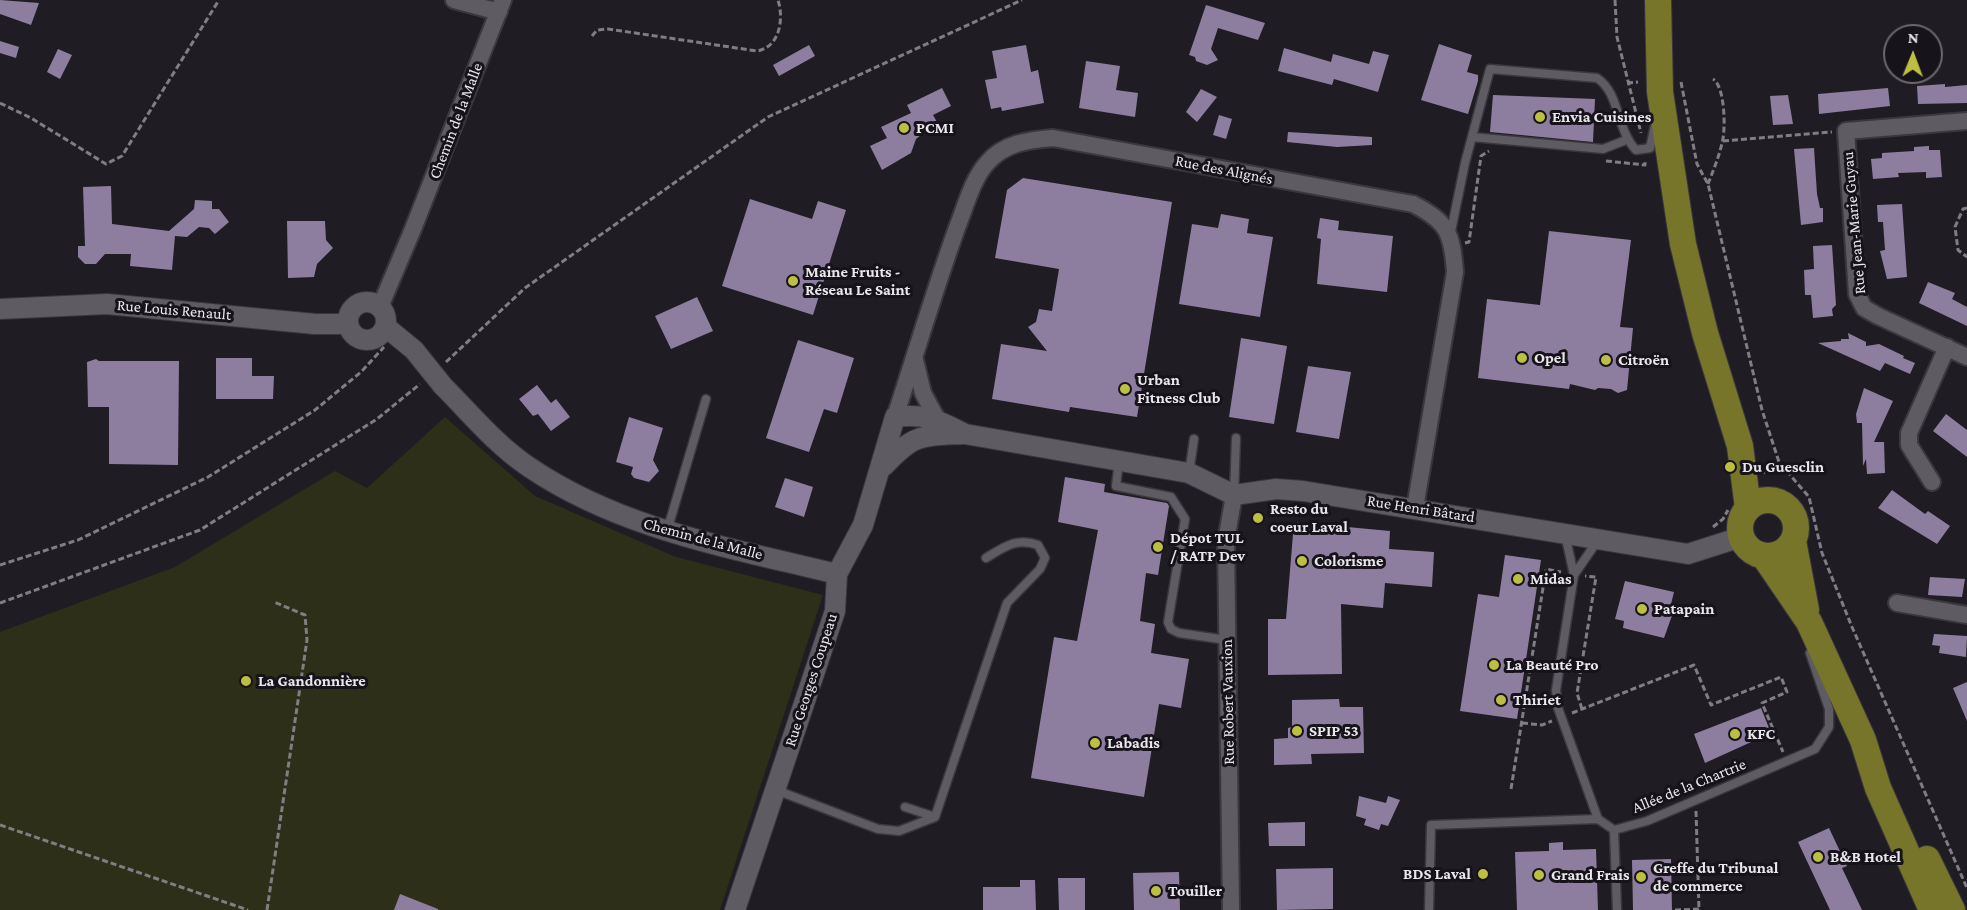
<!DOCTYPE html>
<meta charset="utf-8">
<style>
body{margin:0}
#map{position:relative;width:1967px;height:910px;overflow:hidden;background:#1f1c24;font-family:"Crimson Pro",serif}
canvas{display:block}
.north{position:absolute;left:1883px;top:24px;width:60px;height:60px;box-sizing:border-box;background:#16131a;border:2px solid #6a686e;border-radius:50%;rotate:1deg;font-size:16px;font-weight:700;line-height:24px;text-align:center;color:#e9e7ec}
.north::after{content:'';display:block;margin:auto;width:21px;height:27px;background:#bdbf43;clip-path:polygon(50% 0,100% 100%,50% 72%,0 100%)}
</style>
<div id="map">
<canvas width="1967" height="910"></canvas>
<div class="north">N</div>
</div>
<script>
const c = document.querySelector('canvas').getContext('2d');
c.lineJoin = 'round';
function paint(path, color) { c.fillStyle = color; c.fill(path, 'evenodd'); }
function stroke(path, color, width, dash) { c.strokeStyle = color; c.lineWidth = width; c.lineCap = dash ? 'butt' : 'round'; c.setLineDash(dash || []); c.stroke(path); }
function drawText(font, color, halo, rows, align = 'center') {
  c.font = font + ' "Crimson Pro",serif'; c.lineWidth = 6; c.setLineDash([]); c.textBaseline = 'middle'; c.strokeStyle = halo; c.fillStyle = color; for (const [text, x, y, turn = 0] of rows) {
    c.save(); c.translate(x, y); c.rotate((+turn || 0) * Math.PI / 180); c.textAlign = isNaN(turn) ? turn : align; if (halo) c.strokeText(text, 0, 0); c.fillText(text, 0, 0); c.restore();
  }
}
const green = new Path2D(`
 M445 417 535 496 676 557 823 595 720 910H0V632L175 567 335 471 367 488Z`);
const building = new Path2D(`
 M0 0 39 3 31 25 0 14Z
 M1206 5 1265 23 1258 40 1218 28 1211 49 1218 60 1207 65 1196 61 1195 57 1189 55Z
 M0 41 19 47 16 58 0 53Z
 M1439 44 1472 55 1467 72 1478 75V81L1468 114 1421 100Z
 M809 45 815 56 779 76 773 65Z
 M1026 45 1031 72 1038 70 1044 103 1002 111 1001 107 991 109 985 80 997 78 992 51Z
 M1284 48 1331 62 1333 54 1369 64 1373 51 1389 55 1378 92 1334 79 1332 85 1278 71Z
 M58 49 72 55 60 79 47 72Z
 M1086 61 1120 66 1116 90 1138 93 1135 117 1079 108Z
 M1945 84V87L1967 85V103L1918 104 1917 86Z
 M942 88 951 106 933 115 937 122 916 139 911 153 882 170 870 146 887 138 881 127 911 113 907 105Z
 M1888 88 1890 106 1819 114 1818 94Z
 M1201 89 1217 97 1197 122 1186 112Z
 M1493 95 1595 99 1593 142 1490 132Z
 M1788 95 1793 124 1773 125 1770 96Z
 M1219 115 1232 119 1226 139 1213 135Z
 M1288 132 1372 137V145L1337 147 1287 142Z
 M1929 146V150H1940L1942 177 1926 178V172L1898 173 1899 177 1873 179 1871 159 1882 158V153L1914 151V147Z
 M1814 148 1817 194 1820 208H1823V222L1801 225 1794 149Z
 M1023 178 1172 202 1137 417 1070 407 1069 412 992 399 1001 344 1047 351 1028 327 1036 322 1039 309 1052 311 1059 269 995 258 1007 190Z
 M111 186 112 224 169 231 194 209 195 200 212 201V209H219L229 222 215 234 209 228 199 227 187 237 175 236 172 270 130 266 131 254H105L96 264H85L78 257V246H85L83 187Z
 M750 199 812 219 818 201 846 210 813 315 722 286Z
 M1902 204 1907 277 1887 279 1880 251 1885 250 1883 222H1878L1877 205Z
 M1221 214 1249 219 1247 233 1273 237 1260 317 1179 304 1192 224 1218 228Z
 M1320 218 1339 221 1338 230 1393 236 1387 292 1317 284 1321 239 1317 238Z
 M287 221H325L326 240 333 248 317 264 314 277 288 278Z
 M1549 231 1631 240 1620 327 1633 328 1627 390 1618 393 1611 389 1598 388 1595 390 1570 384 1569 389 1478 378 1487 299 1540 305Z
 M1832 245 1836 305 1832 309 1833 316 1813 318 1811 295H1805L1804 270 1814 269 1813 246Z
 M1928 282 1955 293 1952 299 1967 307V326L1919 303Z
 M697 297 713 331 671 349 655 316Z
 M1848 333 1866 342V346L1879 344 1904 356 1903 358 1915 363 1910 374 1885 363 1880 371 1818 343 1841 341V339H1849Z
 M1241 338 1287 346 1274 424 1229 417Z
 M798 340 854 358 837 413 824 409 809 452 766 438Z
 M216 358H252V376H274L273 399H216Z
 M96 359 99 361H179L178 465 109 464V407H88L87 362Z
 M1308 366 1351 372 1339 439 1296 432Z
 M537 385 551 403 556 399 570 417 551 431 538 414 533 416 519 399Z
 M1864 388 1893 401 1874 442H1884L1885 473 1867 474 1866 459 1863 466 1862 423H1857L1856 414Z
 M1946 414 1967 430V457L1933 431Z
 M629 417 663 428 653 460 659 471 649 482 634 478 631 474 633 467 616 462Z
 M1065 477 1105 484 1104 492 1167 503 1169 506 1158 575 1146 573 1140 621 1155 624 1151 653 1189 659 1181 708 1159 704 1144 797 1031 778 1054 637 1077 641 1098 530 1058 522Z
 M785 478 813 487 804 517 775 507Z
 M1892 490 1925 514 1928 511 1950 526 1937 544 1878 508Z
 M1294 522 1390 531 1389 549 1434 552 1432 587 1385 583 1383 608 1341 604 1342 674 1268 675V619H1286Z
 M1505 555 1541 560 1517 719 1460 711 1478 594 1499 597Z
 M1930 577 1965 579 1962 597 1928 595Z
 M1625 581 1674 592 1671 604 1674 610 1664 638 1623 628 1624 621 1615 619Z
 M1934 634 1967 636 1966 657 1939 653 1940 646 1932 645Z
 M1967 682V721L1953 688Z
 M1339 699 1340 707H1363L1364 753 1311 754 1312 764 1274 765V739L1288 738V728L1292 727V700Z
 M1761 708 1771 733 1705 763 1694 734Z
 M1359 796 1386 803 1388 796 1400 800 1388 826 1381 824 1379 830 1364 825 1366 819 1356 816Z
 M1305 822V846H1269L1268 823Z
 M1829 828 1847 866 1842 868 1862 910H1830L1798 842Z
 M1563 842V850L1596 849 1598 910H1517L1515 852 1549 851V843Z
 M1671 859 1672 910H1633L1632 860Z
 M1333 868V909L1277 910 1276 869Z
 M1179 872 1180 910H1134L1133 873Z
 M1058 878H1085V910H1059Z
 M1020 880H1035L1036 910H983V887H1020Z
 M400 894 438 909V910H394Z`);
const path = new Path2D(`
 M1615 0 1617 37 1641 133
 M592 36 597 30 608 29 757 51C780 47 784 19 778 0
 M1681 82 1697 164 1708 184 1762 410 1779 462 1809 497 1822 553 1852 627 1967 888
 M1627 83 1638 82
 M0 103 31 118 106 164 122 156 219 0
 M1723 141 1832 132
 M1606 161 1645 165V160
 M1708 184C1713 171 1719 157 1722 143 1726 130 1725 86 1713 79
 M1967 208 1963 209 1955 227 1958 250 1967 257
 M1465 243 1469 242 1481 156 1489 151
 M446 362 525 288 768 117 1022 0
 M1763 473 1779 462
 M1713 527 1723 519 1728 510
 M0 565 78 540 208 477 315 410 361 372 384 347
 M0 603 200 530 377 419 420 384
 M1582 709 1577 693 1596 577 1585 576
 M1572 713 1694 665 1711 705 1781 677 1787 692 1762 703 1783 752
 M1522 723 1542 725 1552 721
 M1511 789 1546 569 1561 572
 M1696 811 1699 910
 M0 825 248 910
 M267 910 307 640 305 615 274 602
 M1675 910 1699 909`);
const service = new Path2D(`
 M1472 137 1603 149 1626 140
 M1450 236 1465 163 1490 69 1597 78C1620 93 1616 129 1636 150L1650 148 1655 125
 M1119 461 1116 486 1171 497 1185 519 1168 622 1171 629 1179 633 1227 640
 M1189 473 1194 439
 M1234 495 1236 438
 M667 531 706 399
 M1565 534 1574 575
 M1598 540 1574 575 1556 690 1558 708 1598 819 1614 830 1647 821 1815 749 1829 727V709L1810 653
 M776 790 878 829 899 831 935 817 1007 603 1040 569 1045 558 1038 545C1017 537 1004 547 986 558
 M905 807 935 817
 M1614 830 1617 910
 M1429 910 1431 825 1598 819`);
const minor = new Path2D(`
 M454 0 499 12
 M1967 121 1846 131 1857 294 1864 308 1878 316 1967 357
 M380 307 413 229 503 0
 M915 360 923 393 937 419
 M895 417C916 353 935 288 958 225 966 205 972 180 987 163 1004 143 1028 140 1053 138L1413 204C1448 222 1452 233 1455 272L1415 508
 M1932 482 1909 445V433L1947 347
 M1897 603 1967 615
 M1231 910 1226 541 1234 495`);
const tertiary = new Path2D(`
 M348 321a19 19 0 1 1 38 0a19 19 0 1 1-38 0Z
 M0 309 107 304 315 324H348
 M386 327 414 350
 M443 386C471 414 496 445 529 467 620 529 731 548 837 574
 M884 466C914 434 920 436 963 434
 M735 910 835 611 837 574 863 525 895 417C925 413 938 420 965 434L1189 473 1234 495 1276 489 1303 491 1688 554 1741 537`);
const primary = new Path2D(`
 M1658 0 1660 92 1683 244 1705 333 1740 446 1748 508
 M1740 528a28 28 0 1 1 56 0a28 28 0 1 1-56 0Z
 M1793 541 1806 610
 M1764 556 1809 622 1863 740 1878 788 1932 910
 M1927 859 1952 910`);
const tertiaryBridge = new Path2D(`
 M414 350 443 386`);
const markers = [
 [1540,117,6,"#bdbf43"],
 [904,128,6,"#bdbf43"],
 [793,281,6,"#bdbf43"],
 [1522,358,6,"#bdbf43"],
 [1606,360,6,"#bdbf43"],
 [1125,389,6,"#bdbf43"],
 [1730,467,6,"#bdbf43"],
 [1258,518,6,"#bdbf43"],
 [1158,547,6,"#bdbf43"],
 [1302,561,6,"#bdbf43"],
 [1518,579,6,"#bdbf43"],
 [1642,609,6,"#bdbf43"],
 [1494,665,6,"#bdbf43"],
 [246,681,6,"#bdbf43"],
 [1501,700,6,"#bdbf43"],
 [1297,731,6,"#bdbf43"],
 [1735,734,6,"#bdbf43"],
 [1095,743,6,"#bdbf43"],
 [1818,857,6,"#bdbf43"],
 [1483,874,6,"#bdbf43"],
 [1539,875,6,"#bdbf43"],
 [1641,877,6,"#bdbf43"],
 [1156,891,6,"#bdbf43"]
];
const poiNames = [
 ["Envia Cuisines",1552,117],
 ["PCMI",916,128],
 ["Maine Fruits -",805,272],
 ["Réseau Le Saint",805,290],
 ["Opel",1534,358],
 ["Citroën",1618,360],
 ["Urban",1137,380],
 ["Fitness Club",1137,398],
 ["Du Guesclin",1742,467],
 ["Resto du",1270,509],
 ["coeur Laval",1270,527],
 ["Dépot TUL",1170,538],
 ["/ RATP Dev",1170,556],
 ["Colorisme",1314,561],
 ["Midas",1530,579],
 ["Patapain",1654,609],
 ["La Beauté Pro",1506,665],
 ["La Gandonnière",258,681],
 ["Thiriet",1513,700],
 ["SPIP 53",1309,731],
 ["KFC",1747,734],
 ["Labadis",1107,743],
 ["B&B Hotel",1830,857],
 ["Greffe du Tribunal",1653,868],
 ["de commerce",1653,886],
 ["BDS Laval",1471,874,"right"],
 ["Grand Frais",1551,875],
 ["Touiller",1168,891]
];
const streetNames = [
 ["Chemin de la Malle",456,121,-69],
 ["Rue des Alignés",1224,170,11],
 ["Rue Jean-Marie Guyau",1854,223,-95],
 ["Rue Louis Renault",174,310,5],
 ["Rue Henri Bâtard",1421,509,9],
 ["Chemin de la Malle",703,539,15],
 ["Rue Georges Coupeau",811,680,-72],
 ["Rue Robert Vauxion",1228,702,-91],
 ["Allée de la Chartrie",1689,786,-22]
];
paint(green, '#2e2f18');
paint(building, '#8d7ea0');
stroke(service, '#3a383e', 11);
stroke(minor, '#3a383e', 20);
stroke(tertiary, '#3a383e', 22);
stroke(primary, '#3a383e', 28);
stroke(path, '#807d84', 3, [6, 3]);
stroke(service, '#5e5b63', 8);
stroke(minor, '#5e5b63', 16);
stroke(tertiary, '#5e5b63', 20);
stroke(primary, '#767529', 26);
stroke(tertiaryBridge, '#3a383e', 22, []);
stroke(tertiaryBridge, '#5e5b63', 20);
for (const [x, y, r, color] of markers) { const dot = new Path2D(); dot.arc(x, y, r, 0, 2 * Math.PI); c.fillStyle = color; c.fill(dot); stroke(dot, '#16131a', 2); }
drawText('bold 16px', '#e9e7ec', '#16131a', poiNames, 'left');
drawText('16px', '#e9e7ec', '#16131a', streetNames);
</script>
